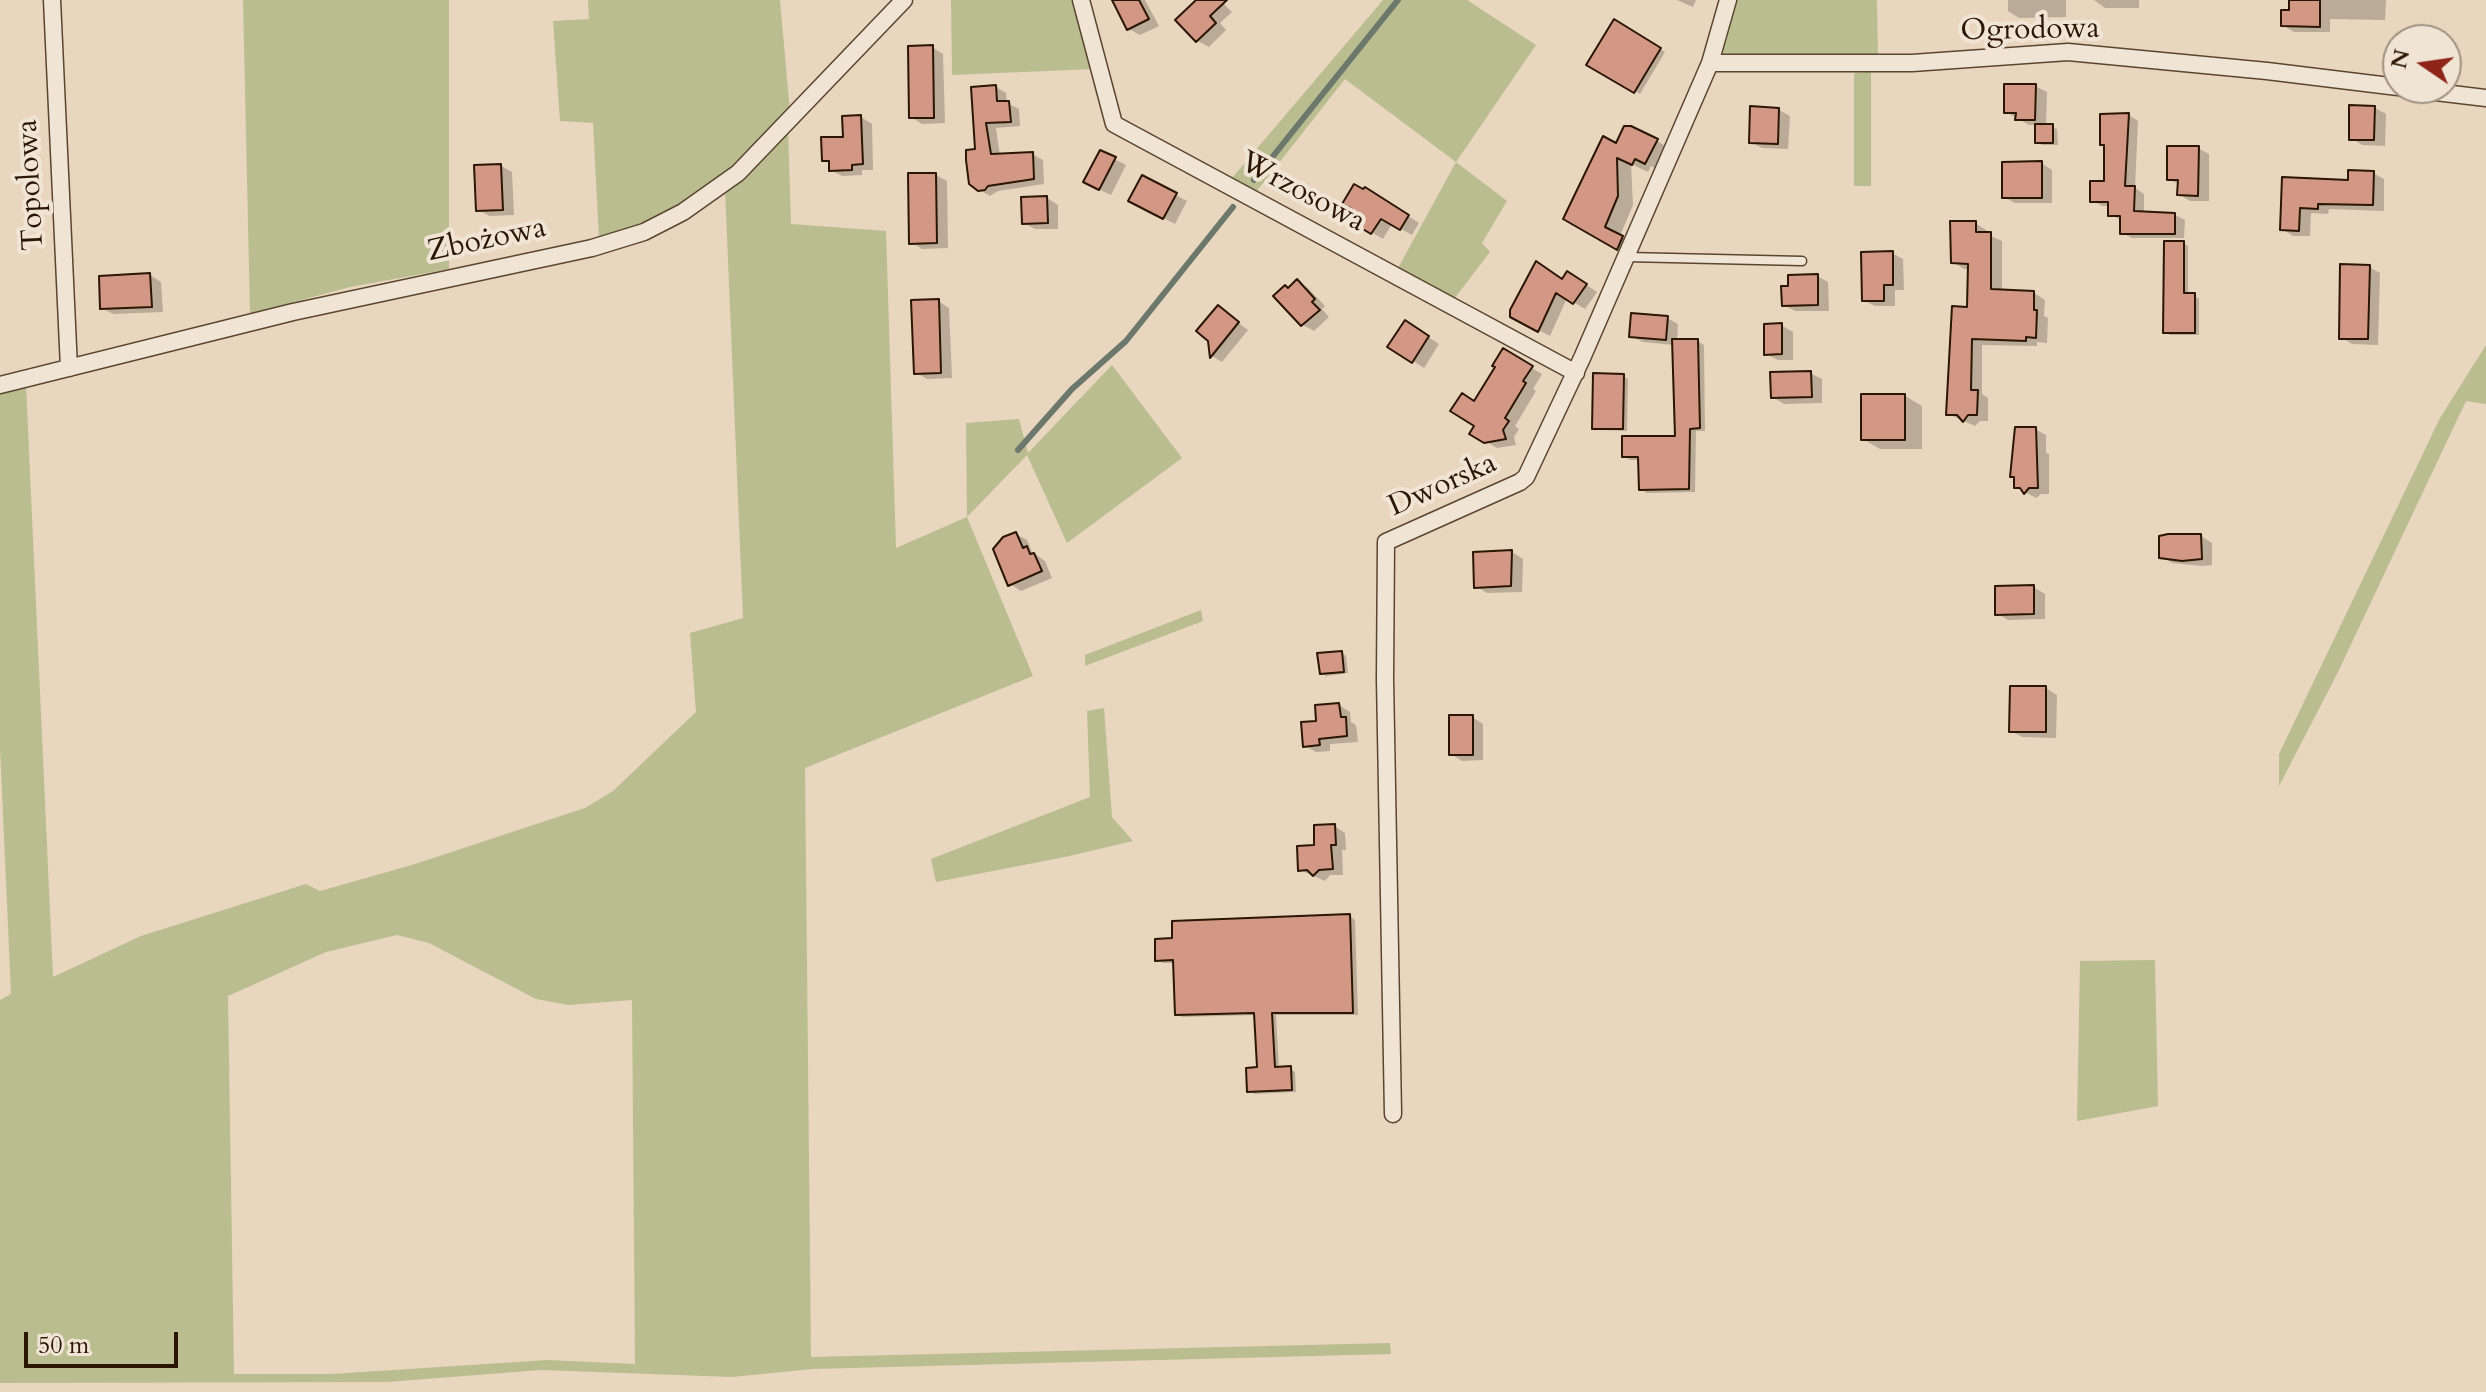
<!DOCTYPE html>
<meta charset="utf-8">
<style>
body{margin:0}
#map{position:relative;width:2486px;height:1392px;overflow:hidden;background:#e8d6bf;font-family:Cardo,serif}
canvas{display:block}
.north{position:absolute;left:2382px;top:24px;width:80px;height:80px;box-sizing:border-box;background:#f0e4d5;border:2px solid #a19280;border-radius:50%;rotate:283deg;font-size:22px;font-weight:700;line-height:32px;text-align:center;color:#2a1601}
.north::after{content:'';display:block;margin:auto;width:28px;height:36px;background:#8f2418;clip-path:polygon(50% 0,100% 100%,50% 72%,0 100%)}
.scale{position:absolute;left:24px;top:1332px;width:154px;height:36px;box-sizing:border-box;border:4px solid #2a1601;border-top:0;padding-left:10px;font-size:24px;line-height:28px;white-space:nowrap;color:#2a1601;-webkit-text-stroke:6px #f0e4d5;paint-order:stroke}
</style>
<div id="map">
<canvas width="2486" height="1392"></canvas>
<div class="north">N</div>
<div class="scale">50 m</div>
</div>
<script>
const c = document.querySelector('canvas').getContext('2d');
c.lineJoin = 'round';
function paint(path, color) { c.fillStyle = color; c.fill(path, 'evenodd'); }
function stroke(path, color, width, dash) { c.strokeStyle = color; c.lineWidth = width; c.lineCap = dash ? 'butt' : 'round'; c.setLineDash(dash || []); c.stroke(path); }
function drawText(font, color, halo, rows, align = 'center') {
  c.font = font + ' Cardo,serif'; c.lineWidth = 8; c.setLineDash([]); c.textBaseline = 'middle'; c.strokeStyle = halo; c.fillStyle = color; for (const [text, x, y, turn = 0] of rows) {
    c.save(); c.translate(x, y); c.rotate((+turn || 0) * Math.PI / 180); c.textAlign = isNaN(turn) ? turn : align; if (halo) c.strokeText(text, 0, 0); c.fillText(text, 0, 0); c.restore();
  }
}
const green = new Path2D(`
 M243 0H449V269L350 287 250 314Z
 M588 0H780L790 112C747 157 699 201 641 226 627 232 613 235 599 239L593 123 560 121 553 21 589 19Z
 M951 0H1077L1095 69 952 75Z
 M1383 0H1467L1536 45 1456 162 1507 201 1482 243 1490 252 1454 299 1397 270 1456 162 1345 79 1256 192 1232 178Z
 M1735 0H1877L1878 56 1719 54Z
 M1871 71V186H1854V73Z
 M788 128 791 224 886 231 896 548 967 517 966 423 1019 419 1028 453 1112 365 1182 458 1067 543 1027 455 967 517 1033 676 805 768 811 1357 1390 1343 1391 1354 813 1369 732 1377 541 1370 387 1382 0 1383V1000L11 994 0 747V392L26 385 53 977 141 936 306 884 320 891 412 865 585 808 613 791 696 712 690 633 743 618 725 189ZM397 935 429 943 536 999 568 1005 632 1000 635 1364 548 1360 331 1374H234L228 996 326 952Z
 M2486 345V404L2466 401 2337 674 2279 786V754L2440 418Z
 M1201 610 1203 621 1085 666V655Z
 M1104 708 1112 817 1133 841 1065 857 936 882 931 859 1090 797 1087 711Z
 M2155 960 2158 1106 2077 1121 2080 961Z`);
const shadow = new Path2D(`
 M1114 0H1145L1159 26 1140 35 1129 29Z
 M1199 0H1220L1232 12 1220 23 1226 30 1209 47 1198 41 1178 20Z
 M1677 0H1696L1693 7Z
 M2008 0H2066V17L2019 18 2008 11Z
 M2094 0H2139V8H2105Z
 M2291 0H2386L2385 20 2330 19V32H2294L2283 25 2291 12Z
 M1614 22 1665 52 1640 94 1589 64Z
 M932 47 943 54 945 123 922 124 911 117Z
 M2035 86 2047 92 2046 126 2057 129 2058 145H2042L2037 142V125H2029L2006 112Z
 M996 87 1006 93 1007 103 1019 109 1020 126 996 128 1000 156 1032 154 1043 160 1044 184 998 191 990 196 979 190 977 150Z
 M2375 108 2386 114 2385 146 2362 145 2351 138Z
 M1779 110 1790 116 1788 149 1762 148 1751 142Z
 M2129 115 2138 121 2135 188 2144 194V213L2175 215 2185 220 2184 238H2132L2122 233V220L2110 215V206H2102L2092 200 2106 183Z
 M861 117 872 124 873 170H862V175L842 176 831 170V164L824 160 845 139Z
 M1657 141 1672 150 1661 171 1651 166 1648 172 1631 164 1633 205 1620 236 1637 246 1633 257 1566 218 1617 146Z
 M2198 148 2209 154V201H2190L2179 194 2180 185 2169 179Z
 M1100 152 1126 165 1111 195 1096 188Z
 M2041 163 2052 170V203H2015L2004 197Z
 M501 166 512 172 514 215 489 216 478 209Z
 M2373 173 2384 179V211L2329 209 2328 214 2311 213 2310 236H2293L2282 229 2284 179 2350 182Z
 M936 175 947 181 948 248 922 249 911 242Z
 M1176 195 1187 201 1175 224 1142 207Z
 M1376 196 1419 223 1412 235 1392 224 1383 239 1348 218Z
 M1047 198 1058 205V229H1035L1024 223Z
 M1975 223 1986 230V234L2002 241V292L2034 293 2045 300 2044 316 2048 318 2047 343 2037 342V346L1982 345V394L1988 398V421H1980L1975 426 1948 414 1969 309 1970 269H1964L1953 262Z
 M2183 243 2188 246V295L2199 298V335H2170L2165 332Z
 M1892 253 1903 259 1904 290H1895V306H1875L1863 300Z
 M2369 267 2380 273 2378 345 2352 344 2341 337Z
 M150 275 161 282 163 312 113 314 102 308Z
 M1817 276 1828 282 1829 311H1795L1784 305Z
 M1579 280 1597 292 1585 309 1567 298 1550 336 1512 316 1563 281Z
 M1297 282 1308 288 1325 306 1322 309 1329 317 1314 331 1303 325 1276 296Z
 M938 301 949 308 952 378 927 379 915 372Z
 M1218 308 1248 330 1222 362 1212 356 1210 340Z
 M1667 318 1678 324 1677 341H1697L1704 345 1705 431H1696L1695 492 1647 493 1641 489 1640 460H1630L1624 456 1677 438 1674 345 1643 342 1631 336Z
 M1781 325 1793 332V360H1778L1766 354Z
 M1416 329 1439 344 1424 368 1413 361Z
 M1503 351 1542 374 1533 389 1536 391 1515 426 1519 429 1514 437 1516 445 1497 448 1472 433 1477 425 1475 403 1498 367Z
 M1810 373 1822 379V403L1784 404 1773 397Z
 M1623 376 1628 379 1627 431 1599 430 1594 428Z
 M1905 396 1922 406V449H1880L1863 439Z
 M2035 429 2046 435V453L2049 454V494H2041L2036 498 2016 487V478L2012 476Z
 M1016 534 1027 540 1032 552 1045 561 1052 578 1021 591 1010 584Z
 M2201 536 2212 543V565L2202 566 2172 563 2161 556Z
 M1512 552 1523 559 1522 592 1487 593 1476 586 1475 554Z
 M2033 587 2045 594V619L2008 620 1997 613Z
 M1342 653 1346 656 1348 673 1326 676 1322 673Z
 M2046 688 2057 695 2056 738 2022 737 2011 731Z
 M1339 705 1350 712 1351 722 1356 725 1358 742 1330 744V751L1316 752 1305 746 1318 723Z
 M1472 717 1483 724V760L1462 761 1451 754Z
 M1334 826 1345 833 1346 850H1342L1343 875H1330L1325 881 1300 870Z
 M1350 916 1355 920 1358 1015H1276L1279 1069H1290L1295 1072 1296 1092 1255 1094 1249 1091 1259 1069 1257 1015 1182 1017 1177 1014 1175 963H1163L1157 960Z`);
const stream = new Path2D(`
 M1254 180 1398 0
 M1018 450 1072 389 1126 341 1233 207`);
const building = new Path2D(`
 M1112 0H1139L1149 19 1127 30Z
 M1196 0H1227L1210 16 1216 23 1196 42 1175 20Z
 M2289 0H2320V27L2281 26V10H2289Z
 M1614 19 1661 48 1634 93 1586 65Z
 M933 45 934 118H909L908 46Z
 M2004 84H2036L2035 120H2015L2016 113H2004Z
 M996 85 997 101H1009L1011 122 986 123 991 154 1033 152 1034 179 988 186 985 190 978 191 969 184 966 160V150L975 149 971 87Z
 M2349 105 2375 106 2374 140H2349Z
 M1750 106 1779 108 1778 144 1749 143Z
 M2129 113 2125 186H2135L2134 211 2175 213V234H2120V216H2108V202H2090V181H2104V145H2100V114Z
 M861 115 863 164 852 165V170L829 171V161H822L821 137H843L842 116Z
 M2035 124H2053V143H2035Z
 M1624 126H1631L1658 139 1645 164 1635 159 1632 165 1617 158 1618 196 1605 227 1623 236 1617 250 1563 219 1603 136 1616 143Z
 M2167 146H2199L2198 196 2177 195 2178 180H2167Z
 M1100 150 1116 157 1099 190 1083 182Z
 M2042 161V198H2002V162Z
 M501 164 503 210 476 211 474 165Z
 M2348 170 2374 171 2373 205 2318 204V209L2300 208 2299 231 2280 230 2282 177 2348 180Z
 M908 173H936L937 243 909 244Z
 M1142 175 1177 193 1163 219 1128 201Z
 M1354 184 1363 189 1365 187 1409 215 1400 230 1381 219 1371 234 1346 219 1352 209 1342 204Z
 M1047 196 1048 223 1022 224 1021 197Z
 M1950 221H1976V232H1991V289L2034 291V310H2037L2036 338 2026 337V341L1972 339 1971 390H1978L1977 415H1968L1963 422 1957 415H1946L1952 306 1967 307 1968 264 1951 263Z
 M2164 241H2184V293H2195V333H2163Z
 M1893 251V285H1884V301H1862L1861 252Z
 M1536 261 1562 279 1567 271 1587 284 1573 304 1556 293 1538 332 1510 317V310Z
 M2340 264 2370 265 2368 339H2339Z
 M150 273 152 307 100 309 99 276Z
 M1818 274V305L1782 306 1781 286H1788V275Z
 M1297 279 1315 299 1312 302 1320 310 1301 326 1273 296 1285 285 1288 288Z
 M939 299 941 373 914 374 911 300Z
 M1218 305 1239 322 1210 358 1208 341 1196 331Z
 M1631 313 1668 316 1666 340 1629 337Z
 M1405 320 1429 336 1412 363 1387 347Z
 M1782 323V354L1764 355V324Z
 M1672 339H1698L1700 428 1690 429 1689 489 1639 490 1638 457H1622V436H1675Z
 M1503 348 1533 366 1523 381 1526 383 1505 418 1509 421 1503 430 1506 439 1484 443 1469 434 1474 426 1450 411 1462 393 1474 401 1495 367 1492 366Z
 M1811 371 1812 397 1771 398 1770 372Z
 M1593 373 1624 374 1623 429H1592Z
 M1861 394H1905V440H1861Z
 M2015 427H2036L2038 488H2029L2024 494 2020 488H2014V477H2010Z
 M1016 532 1023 548 1027 546 1030 554 1034 553 1042 571 1008 586 993 549 1003 537Z
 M2168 534H2201L2202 559 2182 561 2159 558V536Z
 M1512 550 1511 586 1474 588 1473 552Z
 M2034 585V614L1995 615V586Z
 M1342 651 1344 672 1320 674 1317 653Z
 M2010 686H2046V732H2009Z
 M1339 703 1341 717H1346L1347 736 1319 739 1320 745 1303 747 1301 722 1316 721 1315 705Z
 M1449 715H1473V755H1449Z
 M1335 824 1336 845H1331L1333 869 1319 870 1313 876 1307 870 1298 871 1297 846 1314 845V825Z
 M1350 914 1353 1013H1272L1275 1067 1291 1066 1292 1090 1247 1092 1246 1068 1257 1067 1254 1013 1175 1015 1173 960 1155 961V939L1172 938V921Z`);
const service = new Path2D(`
 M1627 257 1802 261`);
const minor = new Path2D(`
 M52 0 69 368
 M1081 0 1114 124 1576 373
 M1710 63H1912L2068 52 2267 71 2398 87
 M2402 88 2486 98
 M0 385 293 312 592 248 644 232 683 212 738 173 904 0
 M1393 1114 1385 679 1386 542 1520 482 1526 477 1582 358 1710 63 1728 0`);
const streetNames = [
 ["Ogrodowa",2030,31,-1],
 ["Topolowa",32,185,-93],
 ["Wrzosowa",1302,193,28],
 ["Zbożowa",487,241,-12],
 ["Dworska",1443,486,-24]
];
paint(green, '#babd8f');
paint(shadow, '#0003');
stroke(stream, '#6b786b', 6);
paint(building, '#d39885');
stroke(building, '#2a1601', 2);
stroke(service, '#5a4630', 11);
stroke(minor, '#5a4630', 19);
stroke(service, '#f0e4d5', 8);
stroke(minor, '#f0e4d5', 16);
drawText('30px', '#2a1601', '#f0e4d5', streetNames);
</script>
